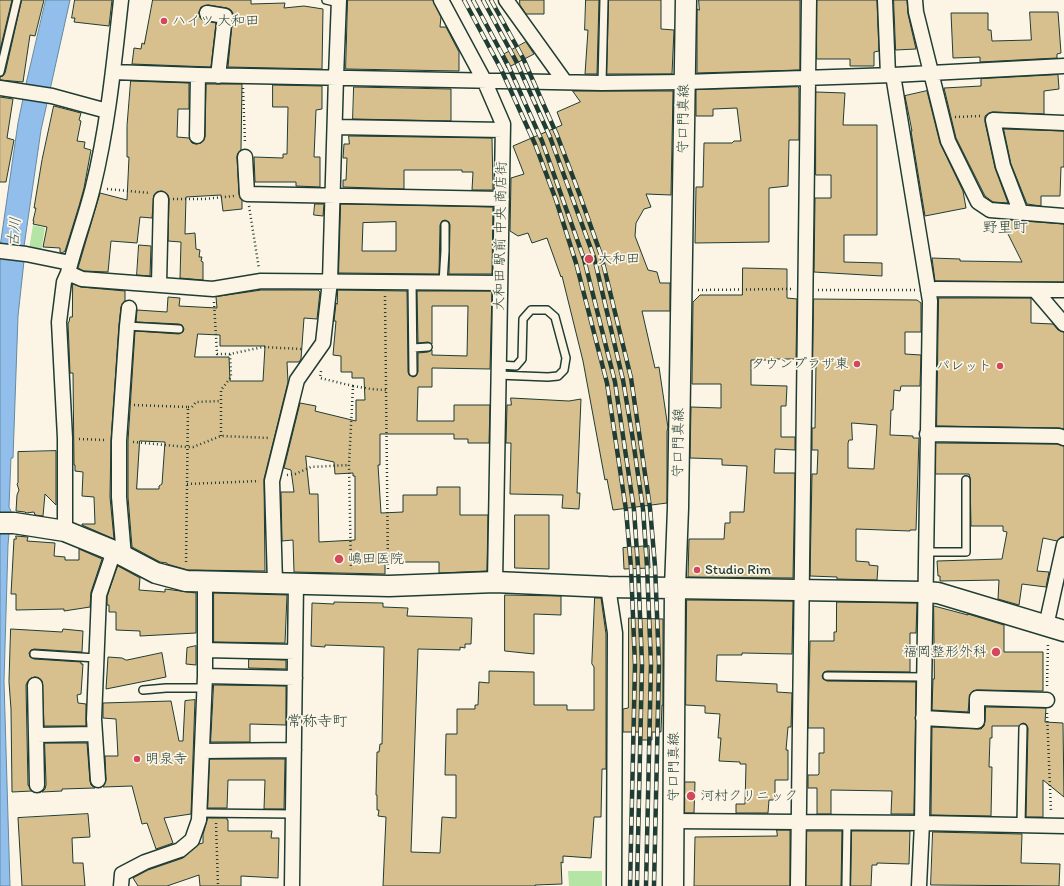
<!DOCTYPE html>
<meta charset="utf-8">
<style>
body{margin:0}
canvas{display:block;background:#fcf5e5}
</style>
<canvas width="1064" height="886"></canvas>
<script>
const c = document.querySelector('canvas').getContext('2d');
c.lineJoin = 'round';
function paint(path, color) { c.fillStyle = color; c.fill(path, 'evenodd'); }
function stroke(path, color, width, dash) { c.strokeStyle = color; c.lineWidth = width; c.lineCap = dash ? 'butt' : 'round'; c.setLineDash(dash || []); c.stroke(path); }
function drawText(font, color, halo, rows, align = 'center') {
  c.font = font + ' Itim,"Klee One",sans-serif'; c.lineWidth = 3.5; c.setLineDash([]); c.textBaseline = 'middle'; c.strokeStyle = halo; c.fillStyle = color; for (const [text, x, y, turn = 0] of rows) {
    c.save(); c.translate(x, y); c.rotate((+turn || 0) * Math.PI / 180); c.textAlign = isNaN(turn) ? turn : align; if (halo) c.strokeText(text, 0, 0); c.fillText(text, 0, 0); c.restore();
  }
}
const green = new Path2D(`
 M33 225 45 228 41 252 29 249Z
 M568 871H602V886H569Z`);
const water = new Path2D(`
 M46 0H70L41 130 22 260 24 261 18 316 13 458H11L9 507 11 511 8 545 4 681 10 886H0V247L18 123 26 84Z`);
const building = new Path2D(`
 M0 0H12L0 50Z
 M22 0H44L35 36 30 35 23 82 0 80V77L3 76 5 73Z
 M75 0H112L109 26 74 22 75 18H72Z
 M153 0H251V4L285 3 284 8 304 6 323 9 322 69 228 67 233 13 231 10 227 8 208 5 201 7 199 12V16L202 20 216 23 211 67 132 64 134 48 141 49 142 43 144 44Z
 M348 0H433L441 17 440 27H446L459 52V71L346 69Z
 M520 0H544V14H526L520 5Z
 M586 0H599L597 74H585L588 30H585Z
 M609 0H661V29L674 30 672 74H607Z
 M699 0H800V70L697 73V9L699 10Z
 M817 0H877L879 51 874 52V66H850V59H817Z
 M894 0H907L908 14 916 49 896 50Z
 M1030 12H1058L1061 53 1057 54V58L980 62V57L953 58 951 13H988V30H991L992 41 1031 40Z
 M526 42 534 54 507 68 501 56Z
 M1058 75 1059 89 1044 91V114L993 112 989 113 985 116V122L995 168 1008 203 993 202 985 196 956 138 944 88 981 86V79Z
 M131 81 189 83V109H178L177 137 189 138 192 143 196 144 201 143 205 137 206 84H242L241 150 238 153 237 157 239 194 242 200V209L223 211 221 195 186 197 185 234 195 233 196 249 200 250 199 257H202L201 261 203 262V280L180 278 181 242 168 241 169 199 168 195 162 191 157 192 154 195 152 218 140 217 137 243 111 241 108 272 84 271 78 268 100 193 127 200 129 157H127V126Z
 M273 85 322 86V109L316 110 314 157H320V187L296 186V182H255L254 157 283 158V154H287L288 107H273Z
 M354 87 451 89V121L353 119Z
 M798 87 799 88V140H789L788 186 769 188V242L695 243 696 187H703L704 143H732L734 141H741L737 108 713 109V116H696V90Z
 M573 91H673L671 195 646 194 651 207 644 209 636 223 635 236 648 270 657 272 660 283H670V311H642L655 368 659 367 668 428 667 431V503L613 510 607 479 605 480 583 361 562 276 561 277 547 238 532 243 528 233 518 236 510 231 511 178 524 174 513 146 562 125 557 112 580 102Z
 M927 91 940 143 963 191 966 208 925 216 911 131H912L905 96Z
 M816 92 845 93 843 125H877V235H844V262L882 263V276L814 272 815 198H831V175H816Z
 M0 97 13 99 7 138 14 140 6 182H0Z
 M54 106 81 113 79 120 81 121 77 141 85 142 84 148 91 150 84 188 79 206 65 251 62 253 60 252V248L43 247 47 227 33 224 34 221H33L36 208H34L42 160Z
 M1004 129 1064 131V167H1061L1060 196H1041V206L1027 204 1011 164Z
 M349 136 492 138 493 190H472L473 172H462V170H404V189L343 187V180H346L347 158H343L344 144H349Z
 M315 204H324L323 216 314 215Z
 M341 204 493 207 492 274H449L450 225 449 222 445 220 442 221 440 225 439 274 339 273ZM396 222V251H362L363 223Z
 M1010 220 1064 224V282L935 281 932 258 960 259V261L1022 262 1003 224Z
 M139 245 151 246 150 276 137 275Z
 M743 268 787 269V298L797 299 796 359H769V360H751V385L787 386 786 406H781V437H795V450L775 449 774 473H795L793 578 688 577 689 539H724L725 523H730V512H744L747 466 722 465V459L690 458 691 407 721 408V384H692L693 302 700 295H742Z
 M73 284 81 287 125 291V301L121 307 119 325 111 440 110 497 114 539 82 525V524H95L94 497 82 496 83 472 75 471V465H74L73 373H70L68 323 69 322 70 317H72Z
 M262 290H318L320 292 317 319 304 318 301 359 299 362H287L288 382 264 479 265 571 188 570 167 564V563L160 562 132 547 128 497V441L135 331 179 334 183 332 184 329 182 325 179 324 136 322 137 310 167 312 168 297 180 298 179 306 217 308 216 297ZM198 334 220 335V346H265L263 381H230L229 357H195ZM140 441 165 442 162 484 159 486V489H137Z
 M338 290 407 291 408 372 409 375 413 377 416 376 418 372V353L428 352 432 350V355L467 356 468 306H432V344L428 342 418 343 417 291H492L490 369 432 368V387H418L417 421H454V405H490L489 443H468V439H454V434H380V465H378L381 513 403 512V495H437V487H460V515H488L487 571 439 573V562H385V574L294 572 293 540 282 541 281 492H294L291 470 284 468 300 403 316 406 315 411 356 421V400H365L364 378H352V372H341V356L333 355 336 321H334L336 303 337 304ZM306 456 334 462 335 474 353 473V476H355V540L319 542 318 494H310Z
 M939 298H1031V323L1053 324 1058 330 1064 332V429L1059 428 937 426Z
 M814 299 917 300 921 303V332H905V354L921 355 920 386H901L900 391 894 390 893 410H891L890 435 913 436V438H919L916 530H910V531L856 529V561L869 562V565L878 566 877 580 837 579V577L810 576 812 474H817L818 450H812V428H815L816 363H813ZM852 423 877 425 874 469 848 468V443L849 440H852Z
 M511 398 569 401 581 399 577 493H580L579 509 562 508 563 495 510 494 511 443H506L507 405H511Z
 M936 443 1057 444 1064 446V537H1061L1057 541 1043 538 1037 571 1049 572 1046 587 1022 584 1019 605 998 599 999 580 940 581V576H938L937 561 1002 559 1007 532 1003 531V526H971L970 478 969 474H936Z
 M56 451V505L45 494 43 516 35 515 34 512 26 513 25 512 16 511 17 495 19 490 17 484 18 483V452Z
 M515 515H549V569L515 568Z
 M16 536 28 537 27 541 55 543 54 556 65 557V560H79V549L102 559 91 592 90 607 64 611V609L16 610V594H11L14 539H16Z
 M649 546 650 568 624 569 623 548Z
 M118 566 140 578 139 590 165 592V589L196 593V633L140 636V631L116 630V612H109V605H107V597Z
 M214 593 287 595 285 643 214 642Z
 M505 595 561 596V615L534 614V654L505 651Z
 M595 598H601L606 634V769H602L601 817H594L591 858 563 856V863L561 862 562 884 535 885V886H383L386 817 378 816 379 810H377V795H376L377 752H379L380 744H382L384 647 325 645V647L311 646 312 603 334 604V602L383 603V607L408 608 407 616 472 618 471 644H465V648L460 647V650L418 649 411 852 440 853 442 817 456 818V775H445L446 734H457V709H475V705H478L479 682 489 683V671L534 672V705H567V710H594V667L592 664Z
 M687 600 793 601 792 654 742 653V655H717L716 681 777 684V692L792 693 791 727H788L786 750H788V780H775V800H769L768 813H736V804H745L746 764H740V762L719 761 721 738H718L720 714 705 713V706L686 705Z
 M837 602 917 603 916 633H910V672L827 671 824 672 822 676 823 679 827 681 916 682 914 814H891L892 791 831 790V814H817V788H808V775H818L819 774V753H824V728H808L810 641H834V632H836Z
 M934 606 968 615V614L1004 625V652H1043V691L977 690 973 691 970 694 968 712 932 710 933 679H934Z
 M629 618 663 619V705H662L661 732H652V740H641V732H623V709L628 708Z
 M11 629 62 632 63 629 83 631 82 652 34 649 31 650 29 653 30 657 34 659 81 662V664H83L81 694 77 695 78 703 86 704V726H44L42 681 39 678 35 677 31 678 28 681 26 685 28 785 32 791 12 792 11 709 9 682Z
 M196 646V665L186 664 187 648Z
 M162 653 166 677 106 689 108 657 122 658 126 660Z
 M249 659 286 660V669L249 668Z
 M214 685 286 686V725L250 724V742H211Z
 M195 700 191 814 164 818 173 843 156 849 147 823 142 824 132 786 103 787 106 780 105 756H118L116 719 103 718V703L171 701 179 741H183L185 701Z
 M986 707 1046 708 1045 722 1063 723 1064 797 1043 780V817H1026L1028 728 1026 724 1023 723 1019 726H992V738H990L989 767H992L991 816 931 815 932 727 981 729 984 726 985 721Z
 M45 743H87L90 781 91 785 95 788 62 789V791L42 792 45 789 46 785Z
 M210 759H285L284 809H264L265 780H228L227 808H208Z
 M685 782H695L694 813H685Z
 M88 814 90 837 72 838 73 863H83L85 886H22L18 818Z
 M208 818H227V820H228V831H272L271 838H279L278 878 241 876V886H200L199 875 167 886H138L133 878 148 870 183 858 199 844 203 843V835Z
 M777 830H790V886H694L695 837 777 836Z
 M807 831H842L841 886H806Z
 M852 831H910L909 864 877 863V865H872L871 886H851Z
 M933 832 1022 834 1021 863 1060 864 1059 886 931 885Z`);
const path = new Path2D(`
 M243 88 245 143
 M955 117 980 116
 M107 189 150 193
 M173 199H204L234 196
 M249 206 259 269
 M698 290 793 289
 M818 290H915
 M385 296 388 569
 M214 302 217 354H230L263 347 302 349
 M321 371 320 378 353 386 349 465 351 569
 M353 386 371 389 386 390
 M134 405 188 407 186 565
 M188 407H192L196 402 221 401
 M221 436V390L231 377 230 354
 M79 439 106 440
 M133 442 187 447H193L221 436 270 438
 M287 475 295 474 311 467 349 465
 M187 484 259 481
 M1047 686 1048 643
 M1047 713 1051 812
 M216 823 218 886`);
const lane = new Path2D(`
 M326 0 339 3
 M0 72 17 0
 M602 83 604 0
 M412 282 413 372
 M443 283 445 251V225
 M127 326 179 329
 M413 348 428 347
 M498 375 548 377 558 376 564 370 566 358 555 317 547 310H531L523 319 522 359 516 366 499 365
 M925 552H966V480
 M34 654 96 658
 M827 676 923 677
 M143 690 166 688H204
 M200 813 293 814
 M1021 824 1023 728
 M846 886 847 822`);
const street = new Path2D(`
 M441 0 484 80 503 124 495 582
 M506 0 565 82
 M885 0 888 75
 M915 0 916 12 948 141 978 202 990 210 1064 216
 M207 13 225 16 218 76
 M113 72 198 75 602 83 684 82 893 75 1064 66
 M893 75 930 301 922 823 919 886
 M0 88 52 96 107 111
 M335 127 503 130
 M197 136 198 75
 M245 157 247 194 502 199
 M1021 213 1003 166 993 120 1064 123
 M0 251 26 254 70 263
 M68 273 82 279 213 289 261 281 500 283
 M159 284 161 199
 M928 290 937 289 1064 290
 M1035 290 1064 324
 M927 434 1059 436 1064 438
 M65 531V438L59 322 64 282 68 273C75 244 86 216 93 187 108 126 114 63 121 0
 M124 557 119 497V441L127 326 129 308
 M275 583 272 481 297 380 323 343 330 281 336 77 339 0
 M608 587 615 633 614 886
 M1046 626 1064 545
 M205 650 295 652
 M205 676 295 678
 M35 685 37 785
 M923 718 977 721V698L1047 700
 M36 735 95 734
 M202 751 294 750
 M98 780 94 719 99 595 114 551
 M674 821 922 823 1064 826
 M121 886 122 874 145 862 180 850 192 840 199 820 205 676V582
 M292 886 296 583
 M798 886 809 0`);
const secondary = new Path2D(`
 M0 523H14L65 531 114 551 156 573 186 581 389 586 495 582 608 587 924 592 938 593 1064 631
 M673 886 675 588 678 508 686 0`);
const rail = new Path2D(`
 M464 0 501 69 535 144 556 200 576 263 607 383 626 510 631 567 635 665 630 886
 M473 0 508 65 542 141 584 259 615 382 634 510 638 567 642 664 637 886
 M483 0 516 61 550 137 594 257 623 380 633 440 643 509 647 566 651 664 646 886
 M491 0 523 58 557 135 579 193 601 255 631 378 650 508 655 566 659 664 654 886`);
const markers = [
 [164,21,4,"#d1495b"],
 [589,259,5,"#d1495b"],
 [857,364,4,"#d1495b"],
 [1000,366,4,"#d1495b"],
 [339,559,5,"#d1495b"],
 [697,570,4,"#d1495b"],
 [996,652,5,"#d1495b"],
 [137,759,4,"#d1495b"],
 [691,796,5,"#d1495b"]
];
const poiNames = [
 ["ハイツ 大和田",172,21],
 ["大和田",598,259],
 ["タウンプラザ東",849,364,"right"],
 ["パレット",992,366,"right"],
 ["嶋田医院",348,559],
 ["Studio Rim",705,570],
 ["福岡整形外科",987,652,"right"],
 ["明泉寺",145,759],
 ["河村クリニック",700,796]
];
const streetNames = [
 ["守口門真線",684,119,-89],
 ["大和田 駅前 中央 商店街",501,236,-89],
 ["守口門真線",679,443,-89],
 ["守口門真線",674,767,-90]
];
const neighbourhoodNames = [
 ["野里町",1005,228],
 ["常称寺町",317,722]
];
const waterNames = [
 ["古川",15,232,-84]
];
paint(green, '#b4e5a5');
paint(water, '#91beeb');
stroke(water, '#638aa2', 1);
paint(building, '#d7bf8e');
stroke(building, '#1f3d34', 1);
stroke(lane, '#1f3d34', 10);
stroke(street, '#1f3d34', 17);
stroke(secondary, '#1f3d34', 23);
stroke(path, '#1f3d34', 2.5, [1, 3]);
stroke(lane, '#fcf5e5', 7);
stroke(street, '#fcf5e5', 14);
stroke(secondary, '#fcf5e5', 20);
stroke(rail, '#1f3d34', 4.5);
stroke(rail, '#fcf5e5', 3, [9]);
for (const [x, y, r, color] of markers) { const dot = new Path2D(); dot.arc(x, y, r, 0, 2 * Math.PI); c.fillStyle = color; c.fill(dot); stroke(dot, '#fcf5e5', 1.5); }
drawText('14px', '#1f3d34', '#fcf5e5', poiNames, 'left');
drawText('14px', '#1f3d34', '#fcf5e5', streetNames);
drawText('15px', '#1f3d34', '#fcf5e5', neighbourhoodNames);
drawText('italic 15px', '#3c5d62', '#fcf5e5', waterNames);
</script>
